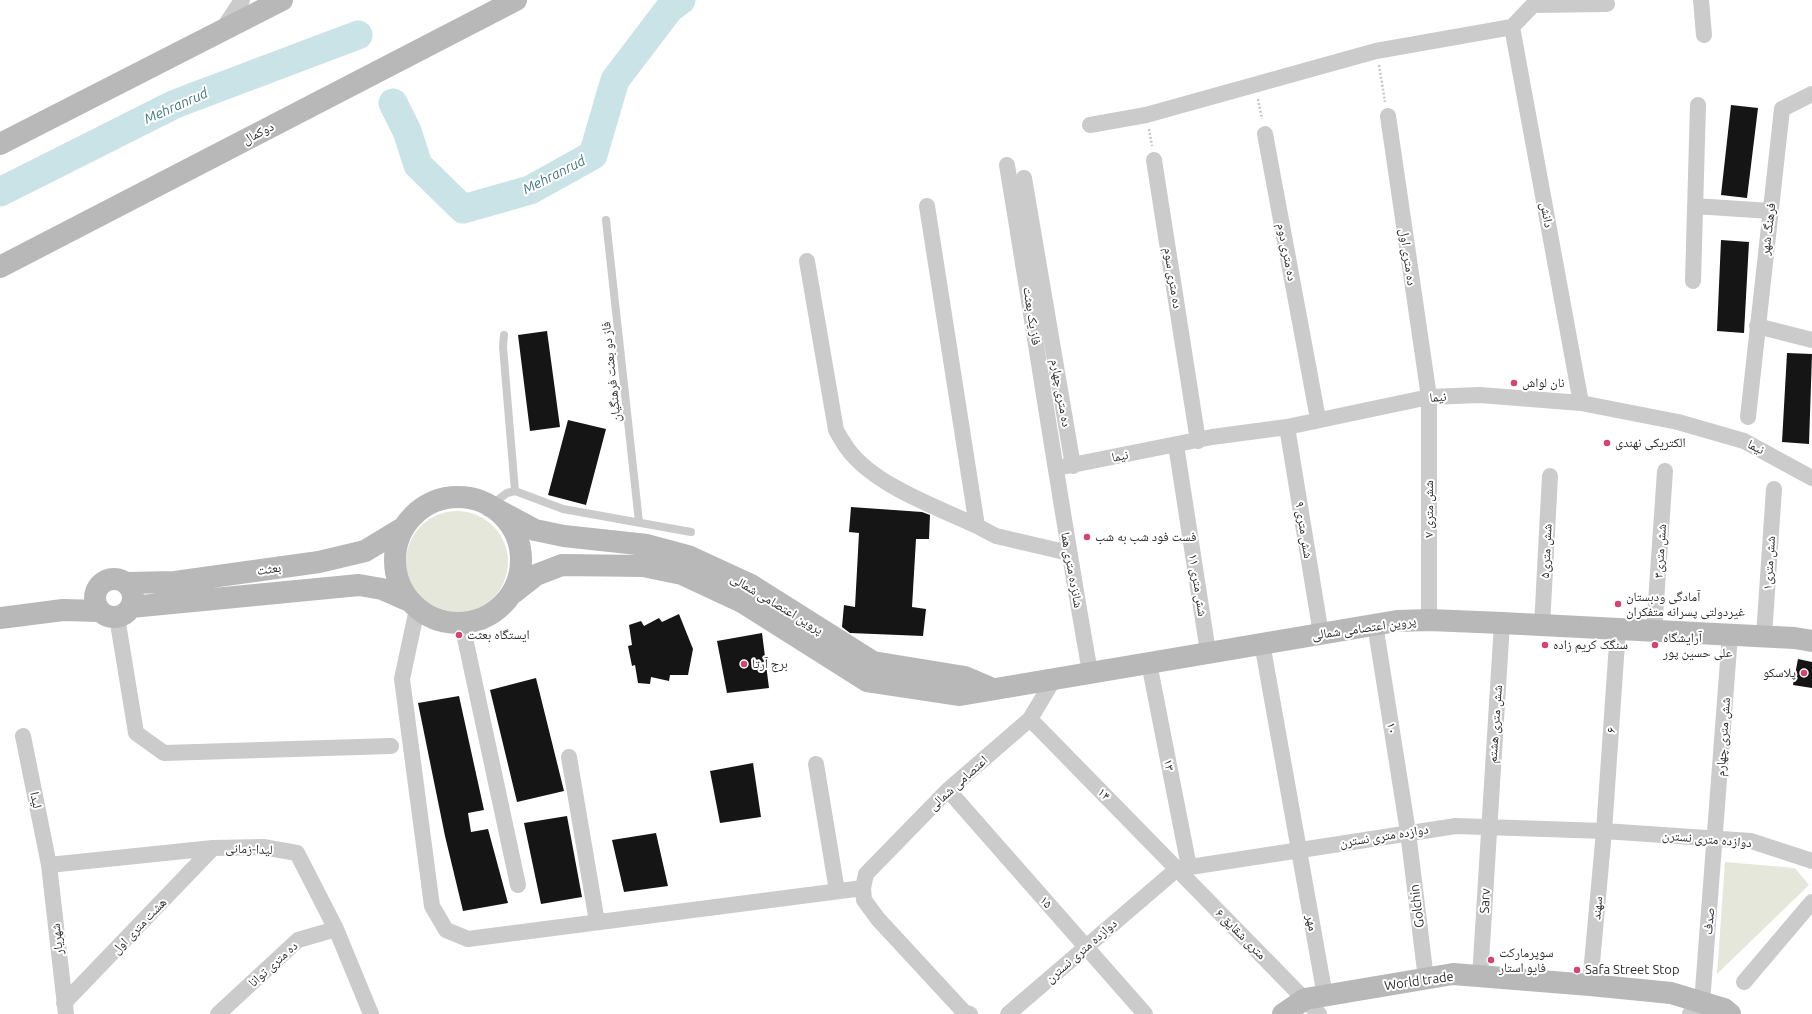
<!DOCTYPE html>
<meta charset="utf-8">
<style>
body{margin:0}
canvas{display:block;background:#fff}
</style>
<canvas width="1812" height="1014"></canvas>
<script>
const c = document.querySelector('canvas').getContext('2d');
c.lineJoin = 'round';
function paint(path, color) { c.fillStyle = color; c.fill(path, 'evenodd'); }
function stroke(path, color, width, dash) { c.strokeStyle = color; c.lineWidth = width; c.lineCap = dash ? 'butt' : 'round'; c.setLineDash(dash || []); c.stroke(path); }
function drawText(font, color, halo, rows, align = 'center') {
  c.font = font + ' Ubuntu,"Noto Naskh Arabic",sans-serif'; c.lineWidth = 4; c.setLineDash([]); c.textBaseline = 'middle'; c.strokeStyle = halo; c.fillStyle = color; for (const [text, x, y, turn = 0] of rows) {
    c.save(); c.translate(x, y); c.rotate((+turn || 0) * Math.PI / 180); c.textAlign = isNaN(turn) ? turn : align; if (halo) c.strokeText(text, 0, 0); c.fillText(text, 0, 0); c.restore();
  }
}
const green = new Path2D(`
 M406 562a51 51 0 1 1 102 0a51 51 0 1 1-102 0Z
 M1725 862 1795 868 1809 885 1717 974Z`);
const river = new Path2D(`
 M393 103 407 131 418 165 463 209 530 190 593 155 615 80 669 9 681 0
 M0 192 175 104 358 35`);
const building = new Path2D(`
 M1731 105 1758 108 1747 198 1721 195Z
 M1721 240 1749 242 1744 333 1717 331Z
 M547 331 560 427 530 431 518 335Z
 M1787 353 1812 354 1809 444 1782 442Z
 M568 420 606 429 586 505 548 495Z
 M851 507 922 512 930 515 929 539H916L912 607 926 609 923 636 850 633 842 627 844 605 855 607 859 533 849 532Z
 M679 614 693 649 688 675H670L669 681 651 677 650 684 638 683 635 665 632 666 628 646 632 645 629 625 641 621 644 626 659 618 662 622Z
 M762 633 769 688 727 693 717 641Z
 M1798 659 1812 662V688L1793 685Z
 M536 678 564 791 517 802 490 690Z
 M459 696 484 810 468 813 471 832 488 829 508 903 463 911 445 836 418 703Z
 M753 763 761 817 720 823 710 771Z
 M567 816 582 897 541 904 524 823Z
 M656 833 668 886 624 892 612 840Z`);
const path = new Path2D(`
 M1379 65 1385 102
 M1258 99 1262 119
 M1149 129 1152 146`);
const service = new Path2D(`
 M606 220 639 522
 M504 335 503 347 515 491
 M491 505 507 493 515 491 563 509 691 532`);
const minor = new Path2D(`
 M1701 0 1704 35
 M1512 27 1581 403
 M223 29 242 0
 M1388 116 1429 397V620
 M1090 125 1146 115 1376 51 1512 27 1533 5 1607 4
 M1265 134 1318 419
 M1154 160 1198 441
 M1007 165C1035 334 1060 504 1090 672
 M1024 178 1073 466
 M927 206 977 526 996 536 1069 553
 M1695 206 1770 211
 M807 261 836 430C839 436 843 442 847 448 873 485 937 507 977 526
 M1693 281 1698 105
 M1757 326 1812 340
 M1748 417 1782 109 1812 94
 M1287 427 1321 634
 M1176 445 1208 652
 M1057 468 1212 437 1287 427 1429 397 1480 395 1581 403 1678 422 1744 441 1812 478
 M417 609 402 679 432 906 446 930 468 939 863 888
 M117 617 136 733 164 753 391 746
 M462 624 518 885
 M1375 624 1408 832 1426 979
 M1542 626 1550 476
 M1654 631 1665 471
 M1764 636 1774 489
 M1262 643 1325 996
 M1149 663 1189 867
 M1030 719 1319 1014
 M23 736 49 865 66 1014
 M569 757 597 922
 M816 764 837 891
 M948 790 1145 1014
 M49 865 213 848 263 847 297 853 336 929 371 1014
 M1480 977 1502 623
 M1744 982 1812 902
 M1590 985 1604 831 1618 629
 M64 1003 213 848
 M218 1014 298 940 336 929
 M970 1014 964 1012 878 919 864 900 863 888 866 874 948 790 1030 719 1054 679
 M1008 1014 1177 869 1456 826 1604 831 1751 841 1812 861
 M1690 1014 1702 1003 1730 635`);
const secondary = new Path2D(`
 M0 144 282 0
 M0 267 516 0
 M395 560a63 63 0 1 1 126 0a63 63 0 1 1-126 0Z
 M490 506 535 530 564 536 647 545 688 556 751 585 873 662 965 677 993 689
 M95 598a19 19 0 1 1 38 0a19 19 0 1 1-38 0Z
 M127 583 175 582 319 562 365 551 403 528
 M513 593 536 575 562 565 643 566 682 574 742 602 867 681 960 695 1397 621 1429 620 1502 623 1794 638 1812 641
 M131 607 359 585 382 589 407 600
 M0 618 63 610 100 611
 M1283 1014 1305 999 1453 974 1590 985 1671 993 1724 1009 1730 1014`);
const markers = [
 [1514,383,4,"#d24476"],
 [1607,443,4,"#d24476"],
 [1087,537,4,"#d24476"],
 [1618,604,4,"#d24476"],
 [459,635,4,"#d24476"],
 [1545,645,4,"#d24476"],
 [1655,645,4,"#d24476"],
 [744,664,4,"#d24476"],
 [1804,673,4,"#d24476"],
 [1491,960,4,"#d24476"],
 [1577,970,4,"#d24476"]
];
const streetNames = [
 ["دوکمال",258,133,-27],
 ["دانش",1547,215,80],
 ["فرهنگ شهر",1768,229,-83],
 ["ده متری دوم",1287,252,79],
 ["ده متری اول",1408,257,82],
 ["ده متری سوم",1173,278,81],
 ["فاز یک بعثت",1032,316,81],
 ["فاز دو بعثت فرهنگیان",611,372,-96],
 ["ده متری چهارم",1061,393,80],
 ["نیما",1438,397,-4],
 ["نیما",1756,447,27],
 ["نیما",1120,456,-11],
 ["۷ شش متری",1429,509,-90],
 ["۹ شش متری",1304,530,81],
 ["۵شش متری",1546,551,-87],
 ["شش متری۳",1660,551,-86],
 ["شش متری۱",1769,563,-86],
 ["بعثت",269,569,-8],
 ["شانزده متری هما",1072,570,80],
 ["۱۱ شش متری",1198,585,81],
 ["پروین اعتصامی شمالی",777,604,31],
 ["پروین اعتصامی شمالی",1364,628,-8],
 ["شش متری هشتم",1495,724,-86],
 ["۱۰",1392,728,81],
 ["۶",1611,730,-86],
 ["شش متری چهارم",1723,737,-86],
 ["۱۳",1169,765,79],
 ["اعتصامی شمالی",958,783,-42],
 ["۱۴",1104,794,46],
 ["لیدا",36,800,78],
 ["دوازده متری نسترن",1384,836,-9],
 ["دوازده متری نسترن",1707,839,5],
 ["لیدا-زمانی",249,849,2],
 ["Sarv",1485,901,-87],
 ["۱۵",1046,902,49],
 ["Golchin",1417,906,-97],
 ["سهند",1597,908,-85],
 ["صدف",1709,921,-85],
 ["مهر",1312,923,80],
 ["هشت متری اول",139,926,-46],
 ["۶ متری شقایق",1241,934,45],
 ["شهریار",57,939,-96],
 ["دوازده متری نسترن",1081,951,-41],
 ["ده متری توانا",273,964,-42],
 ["World trade",1419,981,-8]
];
const poiNames = [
 ["نان لواش",1522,383],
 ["الکتریکی نهندی",1615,443],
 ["فست فود شب به شب",1095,537],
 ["آمادگی ودبستان",1626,597],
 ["غیردولتی پسرانه متفکران",1626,612],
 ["ایستگاه بعثت",467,635],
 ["آرایشگاه",1663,638],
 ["علی حسین پور",1663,653],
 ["سنگک کریم زاده",1553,645],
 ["برج آرتا",752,664],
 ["پلاسکو",1796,673,"right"],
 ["سوپرمارکت",1499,953],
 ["فایو استار",1499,968],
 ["Safa Street Stop",1585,970]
];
const waterNames = [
 ["Mehranrud",176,106,-24],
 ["Mehranrud",554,175,-27]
];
paint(green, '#e5e7db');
stroke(river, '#c9e3e6', 29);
paint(building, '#151515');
stroke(path, '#c8c8c8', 2.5, [2, 2]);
stroke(service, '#cbcbcb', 8);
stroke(minor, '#cbcbcb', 16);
stroke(secondary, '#b8b8b8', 22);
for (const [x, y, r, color] of markers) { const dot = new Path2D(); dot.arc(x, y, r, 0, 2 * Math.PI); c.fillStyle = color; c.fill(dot); stroke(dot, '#fff', 1.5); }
drawText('13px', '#2e2e2e', '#fff', streetNames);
drawText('13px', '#2e2e2e', '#fff', poiNames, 'left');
drawText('italic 14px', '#427a82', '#fff', waterNames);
</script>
